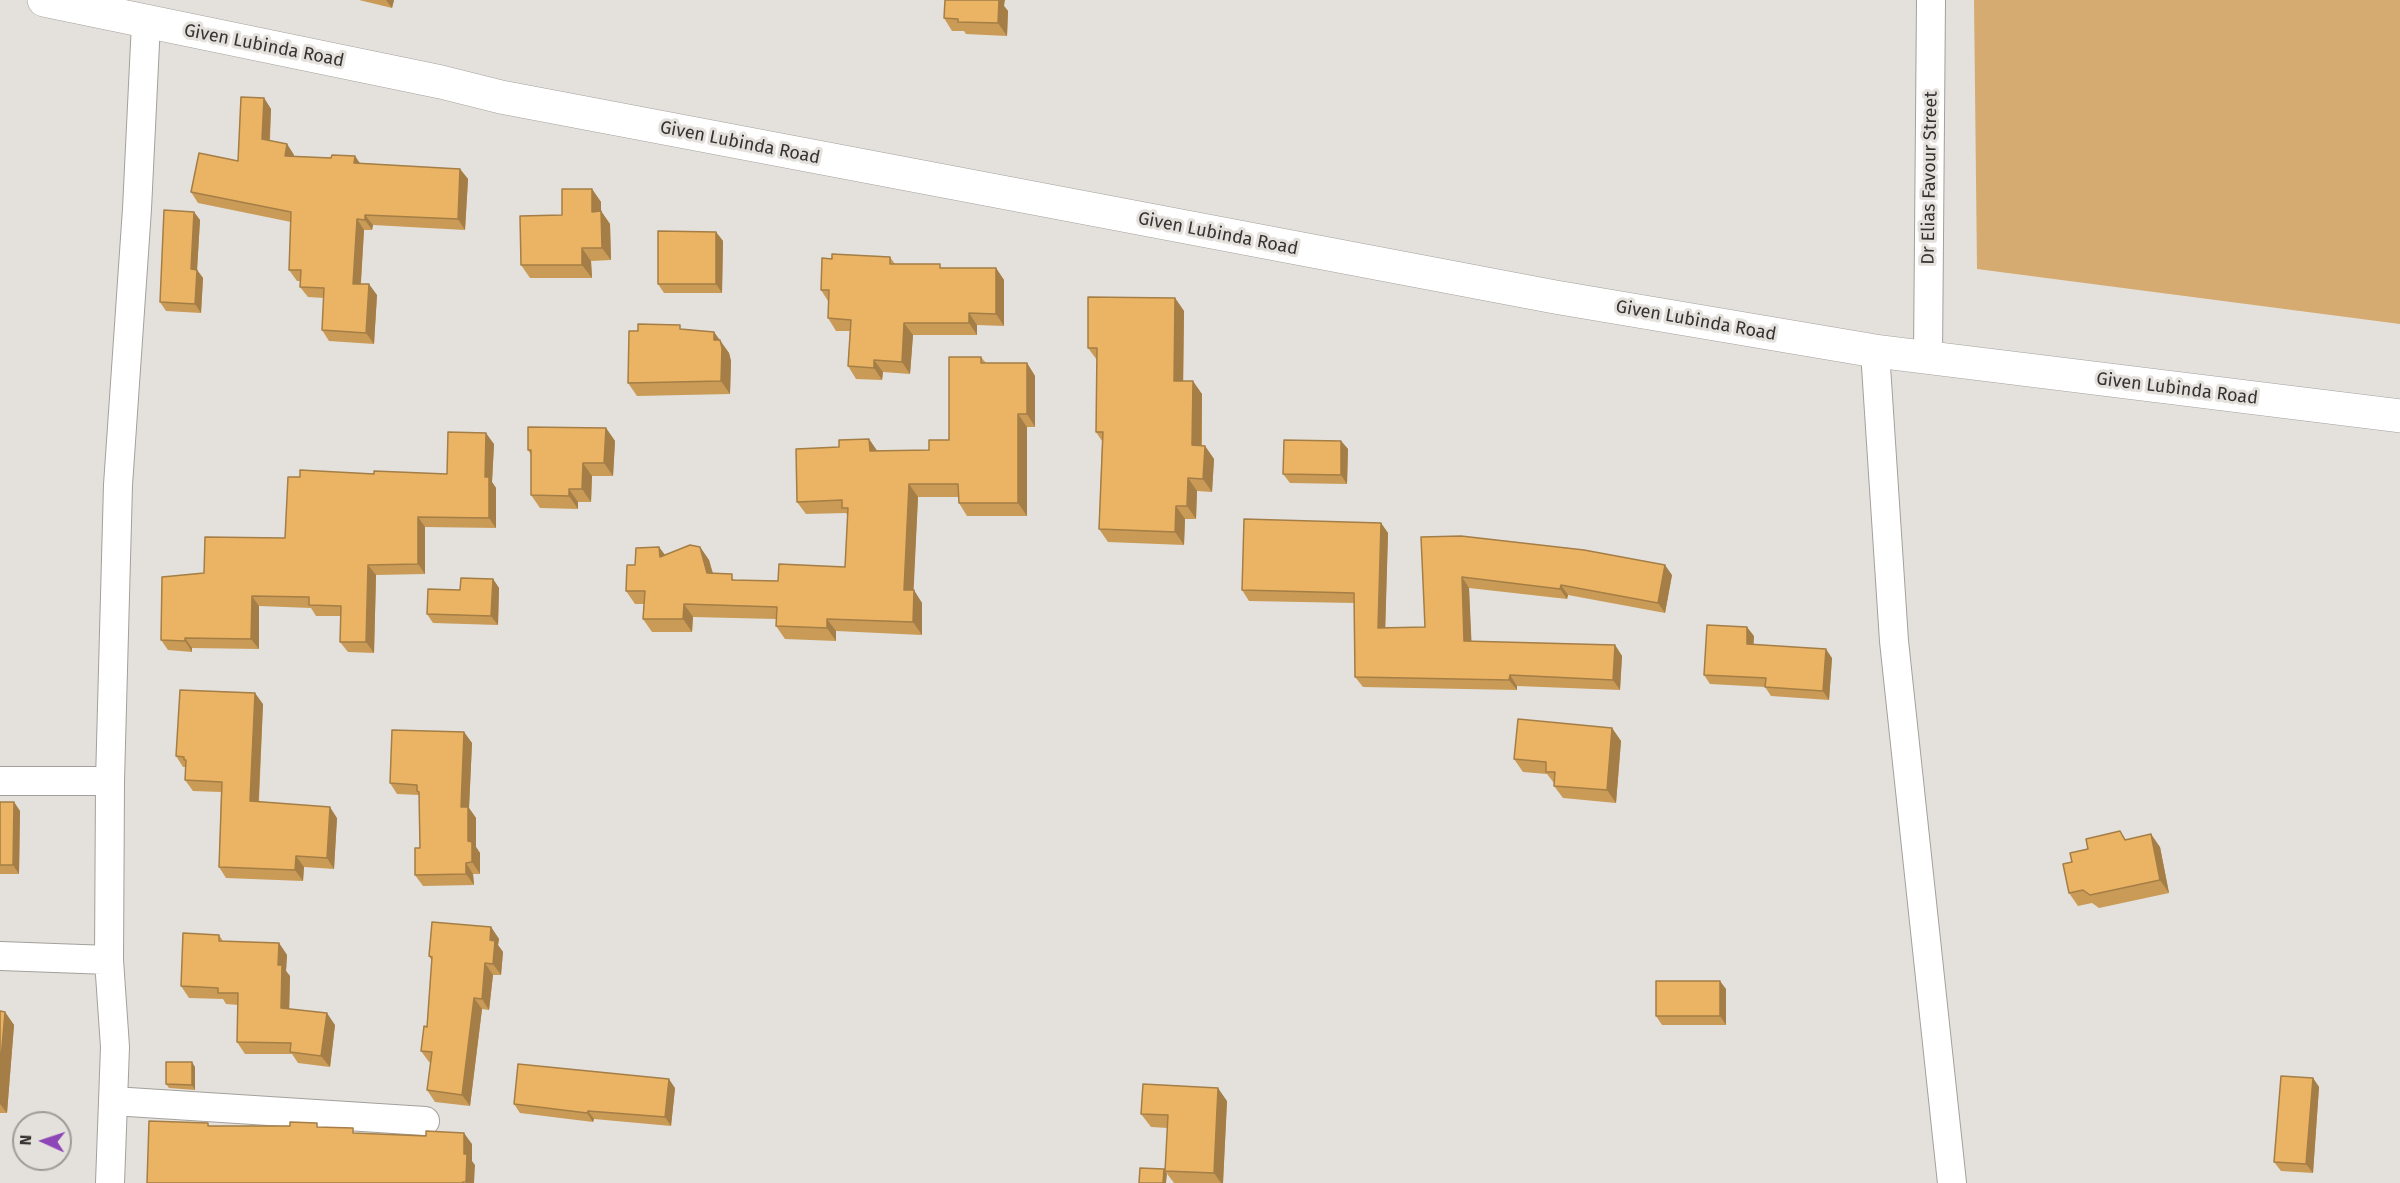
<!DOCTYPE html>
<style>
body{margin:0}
#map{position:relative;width:2400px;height:1183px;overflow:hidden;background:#e4e1dc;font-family:"Fira Sans",sans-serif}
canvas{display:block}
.north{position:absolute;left:12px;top:1111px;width:60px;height:60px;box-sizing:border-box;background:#e4e1dc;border:2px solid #9e9b98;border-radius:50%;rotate:273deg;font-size:16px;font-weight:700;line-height:24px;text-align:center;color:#343331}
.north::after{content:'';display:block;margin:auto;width:21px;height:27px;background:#8e45b7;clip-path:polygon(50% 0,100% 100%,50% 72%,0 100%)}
</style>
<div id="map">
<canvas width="2400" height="1183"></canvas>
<div class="north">N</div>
</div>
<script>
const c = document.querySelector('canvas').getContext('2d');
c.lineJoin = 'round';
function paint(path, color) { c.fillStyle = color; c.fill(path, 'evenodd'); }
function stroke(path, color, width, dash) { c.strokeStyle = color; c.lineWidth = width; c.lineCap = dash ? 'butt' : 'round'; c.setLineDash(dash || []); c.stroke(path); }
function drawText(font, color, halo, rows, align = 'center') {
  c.font = font + ' "Fira Sans",sans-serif'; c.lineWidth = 6; c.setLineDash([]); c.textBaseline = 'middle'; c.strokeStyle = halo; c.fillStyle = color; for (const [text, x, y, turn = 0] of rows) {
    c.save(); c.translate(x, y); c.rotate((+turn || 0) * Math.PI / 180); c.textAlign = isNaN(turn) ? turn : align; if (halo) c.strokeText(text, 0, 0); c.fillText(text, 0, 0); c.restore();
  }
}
const green = new Path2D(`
 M1974 0H2400V324L1977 269Z`);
const street = new Path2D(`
 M1875 351 1894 641 1952 1183
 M1928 356 1931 0
 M0 781H110
 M0 956 109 960
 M113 1101 425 1121
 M110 1183 115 1047 109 960 110 781 118 485 137 209 146 23`);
const secondary = new Path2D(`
 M44 0 441 82 501 97 1555 297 1875 351 2400 416`);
const wall = new Path2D(`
 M359 0H394L392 8Z
 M1004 6 1008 11 1007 36 966 34 964 31H952L944 18Z
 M264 98 271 109 270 141 287 144 294 155V156L331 158 355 156 360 163 460 169 468 179 465 230 373 225 372 230H364L361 284 377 295 374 344 329 341 322 330 324 298 308 297 300 287 301 281H297L289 270 291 222 198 203 191 192 238 161Z
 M592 189 601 202V211L610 224 611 260 591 261 592 278H530L521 265 562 215Z
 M194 212 200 220 197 270 203 278 201 313 166 311 160 302Z
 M716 232 723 241 722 293H664L658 284Z
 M890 257 895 264 943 268H996L1004 280V326L977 325V335H913L910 374 883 372 882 380 856 379 848 366 850 331H836L828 318V301L821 290 832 259Z
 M1175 298 1184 311 1183 381 1202 394V446H1205L1214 459 1212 492 1197 491 1196 519H1185L1184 545 1108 542 1099 529 1102 441 1096 432 1097 360 1088 348Z
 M683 329 714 332 729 353 731 361 730 394 637 396 628 383 638 331Z
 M981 357 986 363H1027L1035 376V427H1027V516H967L959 503V497H918L913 590 922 603V635L836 631V641L785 639 776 626V619L693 617 692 632H652L643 619 644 604H635L626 591 635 565 659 547 665 555 700 547 709 560 713 573 736 580 778 581 845 567 848 516 846 513 806 514 797 502 839 447 869 439 877 451 929 450 949 440Z
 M606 428 615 441 613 476H592L591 502H578V509L540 508 531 495V455L528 450Z
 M1341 441 1348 449 1347 484 1290 483 1283 474Z
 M494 444 492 482 496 488V528L425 527V574L376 575 374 653 348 652 340 642 341 616H316L311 608 259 606V649L192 648V652L168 650 161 640 204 573 285 538 300 477 374 474H447Z
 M1381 523 1388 533 1385 628 1425 627 1421 537 1672 575 1665 613 1568 595 1567 599 1469 588 1471 642 1615 645 1622 656 1620 690 1517 686V690L1363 687 1355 677 1354 603 1249 601 1242 590Z
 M493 579 499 588 498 625 433 623 427 614 460 590Z
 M1754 636 1753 644 1832 658 1829 700 1771 696 1765 687 1710 684 1704 675Z
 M263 704 259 802 337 818 334 869 304 867 303 881 226 878 219 867 221 792 193 791 185 780 186 767H183L176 756Z
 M1612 728 1621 741 1616 803 1563 798 1554 786V783L1547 774 1523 772 1514 759Z
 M464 732 472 743 469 808 476 818V847L480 853V874H473L474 885 423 886 415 875 420 848 419 795 397 794 390 783Z
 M0 802H14L20 811 19 874H0Z
 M2120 831 2126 840 2160 847 2169 893 2099 908 2092 903 2078 906 2069 893 2072 862 2088 849Z
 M491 927 499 939 498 945 503 952 501 975H493L489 1010 482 1009 470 1106 435 1102 427 1090 431 1063 429 1062 421 1051 427 1027 432 961 429 956Z
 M219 935 223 941 279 943 287 955 286 971 290 976 289 1009 335 1025 330 1067 298 1063 292 1054H245L237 1042 238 1005 226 1004 223 999 189 998 181 986Z
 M1726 989V1025H1662L1656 1016Z
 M0 1011 5 1012 14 1025 7 1113H0Z
 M195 1067V1090L169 1088 166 1084Z
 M2313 1078 2319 1087 2313 1173 2281 1171 2274 1162Z
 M675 1088 671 1126 594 1119 593 1122 520 1113 514 1104Z
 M1227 1101 1223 1183H1174L1165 1171 1168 1128 1151 1127 1141 1114Z`);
const shadedWall = new Path2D(`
 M386 0H394L392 8Z
 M997 0H1005L1004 6 1008 11 1007 36 998 23Z
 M264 98 271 109 269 150 262 139Z
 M287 144 294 155 292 167 285 156Z
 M355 156 362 167 354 163Z
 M460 169 468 179 465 230 458 219Z
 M592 189 601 202V225L592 212Z
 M601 211 610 224 611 260 602 248Z
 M194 212 200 220 197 270 203 278 201 313 195 304 191 269Z
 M365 215 373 225 372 230 365 220Z
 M357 219 364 230 360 294 353 284Z
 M716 232 723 241 722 293 716 284Z
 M582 248 591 261 592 278 582 265Z
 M996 268 1004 280V326L996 314Z
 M369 284 377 295 374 344 366 333Z
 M1175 298 1184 311 1183 394 1174 381Z
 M969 313 977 325V335L969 323Z
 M904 323 913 335 910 374 902 362Z
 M714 332 729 353 731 361 730 394 721 381 714 340Z
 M874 360 883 372 882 380 874 368Z
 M1027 363 1035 376V427L1027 414Z
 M1193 381 1202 394 1201 458 1192 445Z
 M1018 414 1027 427V516L1018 503Z
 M606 428 615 441 613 476 604 463Z
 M486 433 494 444 492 482 496 488V528L489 518 485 477Z
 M869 439 878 452 870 451Z
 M1341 441 1348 449 1347 484 1341 475Z
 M1205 446 1214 459 1212 492 1203 479Z
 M583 463 592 476 591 502 582 489Z
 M1188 478 1197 491 1196 519 1187 506Z
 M909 484 918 497 913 603 904 590Z
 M569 489 578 502V509L569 496Z
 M1176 506 1185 519 1184 545 1175 532Z
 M418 517 425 527V574L418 564Z
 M1381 523 1388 533 1385 638 1378 628Z
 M659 547 668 559 660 557Z
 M700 547 709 560 716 586 707 573Z
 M368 565 376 575 374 653 366 642Z
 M1665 565 1672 575 1665 613 1658 603Z
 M1462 577 1469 588 1472 652 1464 641Z
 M493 579 499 588 498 625 491 616Z
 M1561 585 1568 595 1567 599 1560 589Z
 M914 590 922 603V635L913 622Z
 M252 596 259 606V649L251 639Z
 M684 604 693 617 692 632 683 619Z
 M827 619 836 631V641L827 628Z
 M1747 627 1754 636 1753 653 1747 644Z
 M185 638 192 648V652L185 641Z
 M1615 645 1622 656 1620 690 1613 680Z
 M1826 649 1832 658 1829 700 1823 691Z
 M1510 675 1517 686V690L1509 680Z
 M255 693 263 704 258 812 250 801Z
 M1612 728 1621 741 1616 803 1607 790Z
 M464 732 472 743 469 808 476 818V847L480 853V874L472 862 461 807Z
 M14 802 20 811 19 874 13 865Z
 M330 807 337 818 334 869 327 858Z
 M2151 834 2160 847 2169 893 2160 880Z
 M296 856 304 867 303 881 295 870Z
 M466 863 473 874 474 885 466 874Z
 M491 927 499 939 498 945 503 952 501 975 493 964 490 940Z
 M279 943 287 955 286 971 290 976 289 1019 281 1008 278 965Z
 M485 963 493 975 489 1010 482 999Z
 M1720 981 1726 989V1025L1720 1016Z
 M474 998 482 1009 470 1106 462 1095Z
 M5 1012 14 1025 7 1113 0 1104V1071Z
 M327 1013 335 1025 330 1067 321 1056Z
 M192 1062 195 1067V1090L192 1085Z
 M2313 1078 2319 1087 2313 1173 2306 1164Z
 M669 1079 675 1088 671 1126 665 1117Z
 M1218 1088 1227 1101 1223 1183H1221L1214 1173Z
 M588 1111 594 1119 593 1122 587 1113Z
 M464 1133 472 1144V1161L475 1165 474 1183H466V1182L464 1154Z
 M1164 1169 1167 1174 1166 1183H1163Z`);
const building = new Path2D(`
 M945 0H999L998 23 958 22V19L944 18Z
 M241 97 264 98 262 139 287 144 285 156 331 158 332 155 355 156 354 163 460 169 458 219 365 215V220L357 219 353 284H369L366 333 322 330 324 288 300 287 301 270H289L291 212 191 192 199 153 238 161Z
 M562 189H592V212L601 211 602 248H582V265H521L520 216 562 215Z
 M164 210 194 212 191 269 197 270 195 304 160 302Z
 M658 231 716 232V284H658Z
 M832 254 890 257V264H940V268H996V314L969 313V323H904L902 362 874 360V368L848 366 851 320 828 318 829 290H821L822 258 832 259Z
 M1088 297 1175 298 1174 381H1193L1192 445 1205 446 1203 479 1188 478 1187 506H1176L1175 532 1099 529 1103 432H1096L1097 348H1088Z
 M638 324 680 325V329L714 332V340H720L722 348 721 381 628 383 629 331H638Z
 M949 357H981V363H1027V414H1018V503H959L958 484H909L904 590H914L913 622 827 619V628L776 626 777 607 684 604 683 619H643L645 591H626L627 565H635L636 548 659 547 660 557 690 545 700 547 707 573 732 574V580L778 581 779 564 845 567 848 508H842V500L797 502 796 449 839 447V440L869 439 870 451 929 450V440H949Z
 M528 427 606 428 604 463H583L582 489H569V496L531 495V450H528Z
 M448 432 486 433 485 477H489V518L418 517V564L368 565 366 642H340L341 606 309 605V597L252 596 251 639 185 638V641L161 640 162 577 204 573 205 537 285 538 288 477H300V470L374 474V471L447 474Z
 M1284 440 1341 441V475L1283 474Z
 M1244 519 1381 523 1378 628 1425 627 1421 537 1461 536 1584 550 1665 565 1658 603 1561 585 1560 589 1462 577 1464 641 1615 645 1613 680 1510 675 1509 680 1355 677 1354 593 1242 590Z
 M461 578 493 579 491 616 427 614 428 589 460 590Z
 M1707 625 1747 627V644L1826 649 1823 691 1765 687 1766 678 1704 675Z
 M180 690 255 693 250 801 330 807 327 858 296 856 295 870 219 867 222 782 185 780 186 760H184V757L176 756Z
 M1518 719 1612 728 1607 790 1554 786 1555 772H1546V762L1514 759Z
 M392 730 464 732 461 807H468V841L472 842V862L466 863V874L415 875V848H420L419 792 417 791V785L390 783Z
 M0 802H14L13 865H0Z
 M2120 831 2125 840 2151 834 2160 880 2090 895 2083 890 2069 893 2063 864 2072 862 2070 853 2088 849 2086 839Z
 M432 922 491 927 490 940 495 941 493 964 485 963 482 999 474 998 462 1095 427 1090 432 1052 421 1051 424 1026 427 1027 432 957 429 956Z
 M183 933 219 935V941L279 943 278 965H282L281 1008 327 1013 321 1056 290 1052 291 1043 237 1042 238 993H218V988L181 986Z
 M1656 981H1720V1016H1656Z
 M0 1011 5 1012 0 1071Z
 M166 1062H192V1085L166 1084Z
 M518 1064 669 1079 665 1117 588 1111 587 1113 514 1104Z
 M2281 1076 2313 1078 2306 1164 2274 1162Z
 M1143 1084 1218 1088 1214 1173 1165 1171 1168 1115 1141 1114Z
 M149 1121 208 1123V1126H290V1122L317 1123V1127L353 1128V1133L426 1136V1131L464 1133V1154H467L466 1182H463V1183H147Z
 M1140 1168 1164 1169 1163 1183H1139Z`);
const streetNames = [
 ["Given Lubinda Road",264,46,11],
 ["Given Lubinda Road",740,143,11],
 ["Dr Elias Favour Street",1930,178,-89],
 ["Given Lubinda Road",1218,234,11],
 ["Given Lubinda Road",1696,321,10],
 ["Given Lubinda Road",2177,389,7]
];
paint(green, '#d5ab72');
stroke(street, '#a3a09c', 30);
stroke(secondary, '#a3a09c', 34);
stroke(street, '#fff', 28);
stroke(secondary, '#fff', 33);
paint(wall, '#ca9b56');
paint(shadedWall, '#a47e46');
paint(building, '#ebb464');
stroke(building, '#a47e46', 1.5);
drawText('18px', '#343331', '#e4e1dc', streetNames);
</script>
